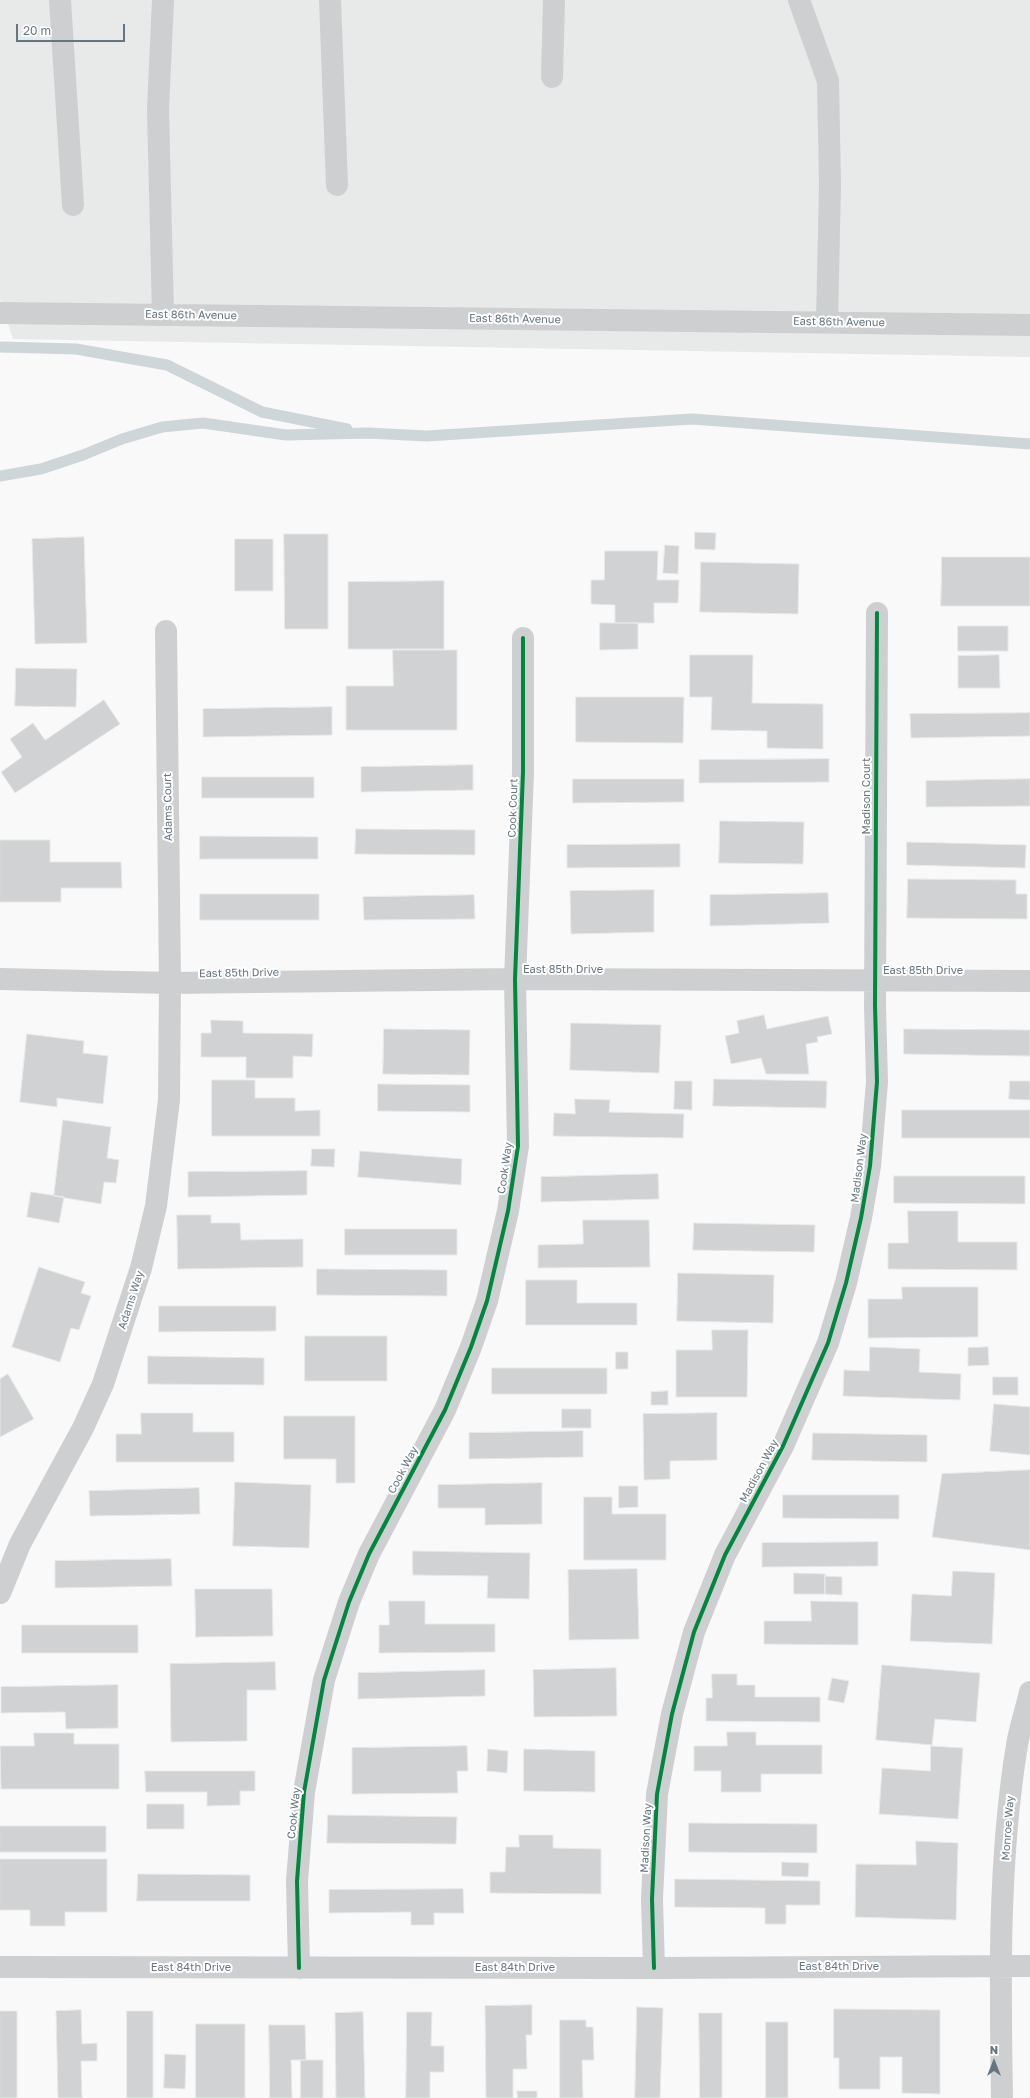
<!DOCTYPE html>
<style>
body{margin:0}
#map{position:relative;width:1030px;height:2098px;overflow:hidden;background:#f9f9f9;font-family:"Golos Text",sans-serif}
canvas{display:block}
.north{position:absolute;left:974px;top:2042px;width:40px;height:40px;-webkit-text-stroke:3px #fff;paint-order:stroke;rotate:0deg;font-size:11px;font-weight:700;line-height:16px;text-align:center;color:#657683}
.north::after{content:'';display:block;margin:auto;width:14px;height:18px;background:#657683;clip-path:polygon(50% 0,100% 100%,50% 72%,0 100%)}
.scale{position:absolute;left:16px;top:24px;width:109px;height:18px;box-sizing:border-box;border:2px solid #657683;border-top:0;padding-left:5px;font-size:12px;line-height:14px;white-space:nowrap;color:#657683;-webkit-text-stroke:3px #fff;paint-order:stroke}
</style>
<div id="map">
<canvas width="1030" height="2098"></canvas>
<div class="north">N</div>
<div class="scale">20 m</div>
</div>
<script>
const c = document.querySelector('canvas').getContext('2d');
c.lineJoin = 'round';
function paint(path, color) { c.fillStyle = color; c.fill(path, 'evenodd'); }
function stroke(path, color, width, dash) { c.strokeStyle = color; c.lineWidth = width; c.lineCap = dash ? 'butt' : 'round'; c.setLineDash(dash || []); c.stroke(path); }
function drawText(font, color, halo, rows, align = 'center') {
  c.font = font + ' "Golos Text",sans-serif'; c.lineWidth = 4; c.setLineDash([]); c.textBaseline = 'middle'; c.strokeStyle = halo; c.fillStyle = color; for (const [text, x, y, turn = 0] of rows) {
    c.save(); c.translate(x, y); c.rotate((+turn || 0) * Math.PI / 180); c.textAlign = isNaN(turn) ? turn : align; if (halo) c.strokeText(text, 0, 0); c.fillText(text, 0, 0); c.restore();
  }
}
const built = new Path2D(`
 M0 0H1030V357L13 339 0 299Z`);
const stream = new Path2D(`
 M0 347 76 349 167 365 262 412 347 429
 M0 476 41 469 83 455 122 439 162 427 203 423 286 435 368 433 427 436 692 419 1030 444`);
const building = new Path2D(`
 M695 532 716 533 715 550 695 549Z
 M284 534H328V629H285Z
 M84 537 87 643 35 644 32 539Z
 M235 539H273V591H235Z
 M665 545 679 546 678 574 663 573Z
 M605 551H658L657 580H679L678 603H654V623H615V605L591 604V580H604Z
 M942 557H1030V606H941Z
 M701 562 799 564 798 614 700 612Z
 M444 581V649H348V582Z
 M600 623H638V649L600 650Z
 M958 626H1008V651H958Z
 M393 650H457V730H346V686H393Z
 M690 655H753L752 703 823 704V749L767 748V731L711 730 712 697H690Z
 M999 655 1000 688H958V656Z
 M16 668 77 669 76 707 15 706Z
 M576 697H684L683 743 576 742Z
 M104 700 120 724 15 793 1 772 22 757 10 739 33 723 45 740Z
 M332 707V735L203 737V709Z
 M1030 713V736L911 738 910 714Z
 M829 759V782L699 783V760Z
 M473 765V790L361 792V767Z
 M202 777H314V798H202Z
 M573 779H684V802L573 803Z
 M1030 779V806L926 807V781Z
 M720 821 804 822 803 864 719 863Z
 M356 829 475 830V855L355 854Z
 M200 836 318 837V859H200Z
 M0 840H50V862H121L122 888H61V902H0Z
 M907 842 1026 845 1025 868 907 865Z
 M680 844V867L567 868V845Z
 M908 879 1016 880V894H1027V919L907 918Z
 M654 890V932L571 934 570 891Z
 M828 893 829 923 710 926V895Z
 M200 894H319V920H200Z
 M474 895 475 919 364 920 363 897Z
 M764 1015 767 1029 828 1016 832 1034 817 1037 818 1042 806 1044 809 1074H766L761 1058 731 1064 725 1036 739 1033 737 1021Z
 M211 1020 243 1021V1033L313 1034 312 1057 293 1056V1078H246V1057H201V1033H211Z
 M571 1023 661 1025 659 1073 570 1070Z
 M384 1029 470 1030 469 1075 383 1074Z
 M904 1029 1030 1030V1056L904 1054Z
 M27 1034 84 1041 83 1053 108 1056 103 1104 57 1098V1107L20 1102Z
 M714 1079 827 1081 826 1108 713 1106Z
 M212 1080H255V1098H295V1111L320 1110V1136H212Z
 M675 1081H692V1110L674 1109Z
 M1010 1081H1030V1100L1009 1099Z
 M378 1084 470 1085V1112L378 1111Z
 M575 1099 610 1100 609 1112 684 1114 683 1138 553 1136 554 1113 575 1114Z
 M902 1110H1030V1138H902Z
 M63 1120 111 1127 107 1158 119 1160 116 1183 104 1182 101 1204 54 1196Z
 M312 1149H335L334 1167 311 1166Z
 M360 1151 462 1159 461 1185 358 1177Z
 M307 1171V1195L188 1197V1172Z
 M658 1174 659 1199 541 1202V1177Z
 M894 1176H1025V1204L894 1203Z
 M31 1192 64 1197 59 1223 27 1217Z
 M908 1211H958V1242H1017V1270L888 1269V1243H908Z
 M177 1215H211V1223H240L241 1240 303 1239V1267L178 1269Z
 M583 1220H649L650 1267 538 1268V1245L583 1244Z
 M694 1223 815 1225 814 1252 693 1250Z
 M345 1229H457V1255H345Z
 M39 1267 85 1282 81 1293 91 1296 79 1330 71 1328 60 1362 12 1347Z
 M317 1269 447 1270V1296L317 1295Z
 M678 1273 774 1275 773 1323 677 1321Z
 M526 1280H577V1303H637V1325H526Z
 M902 1287H978V1337L868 1338V1299H902Z
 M159 1306H276V1331L159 1332Z
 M712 1330H748L747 1397H676V1350H712Z
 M305 1336H387V1381H305Z
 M870 1347 920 1349 919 1372 961 1374 960 1400 843 1396 844 1370 869 1371Z
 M988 1347 989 1365 968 1366V1348Z
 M616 1352H628V1369H616Z
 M148 1356 264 1358V1385L148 1384Z
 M492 1368H607V1394H492Z
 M8 1374 34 1419 0 1437V1379Z
 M993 1377H1018V1395H993Z
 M668 1391V1405H651V1392Z
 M994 1404 1030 1407V1455L990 1451Z
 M562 1409H591V1428H562Z
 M141 1413H193V1432H234V1462H116V1434H141Z
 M717 1413V1460L670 1461V1479L644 1480 643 1414Z
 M284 1416H355V1483H336V1459H284Z
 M583 1431V1457L469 1459V1433Z
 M813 1433 927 1435V1462L812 1460Z
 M1030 1470V1550L932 1537 942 1474Z
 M235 1482 311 1485 309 1548 233 1546Z
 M542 1483V1524L485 1525V1508H438V1485Z
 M619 1486H638V1507L619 1508Z
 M199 1488 200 1514 90 1516 89 1491Z
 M783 1495H899V1519L783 1518Z
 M584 1497H612V1514H666V1560H584Z
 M878 1542V1566L762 1567V1543Z
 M413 1551 530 1553 529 1599 487 1598 488 1576 413 1575Z
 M171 1559 172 1586 55 1588V1561Z
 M637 1569 639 1639 569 1640 568 1570Z
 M953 1571 995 1573 992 1644 910 1641 912 1594 951 1596Z
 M794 1573 825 1574V1594H794Z
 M825 1576 842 1577V1595L825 1594Z
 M195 1589H272L273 1636 196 1637Z
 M389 1601H425V1624H495V1652L379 1653V1625H389Z
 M811 1601 858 1602V1645L764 1644V1621H811Z
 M22 1625H138V1653H22Z
 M275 1662 276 1690H247V1741L171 1742 170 1664Z
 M882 1665 980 1673 976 1722 935 1719 932 1745 876 1740Z
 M616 1668 617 1716 534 1717 533 1670Z
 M485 1670V1696L358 1699V1673Z
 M712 1674H737V1685H755V1697H820V1722L706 1721V1698H712Z
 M832 1678 849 1681 844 1703 828 1700Z
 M118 1685V1728L66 1729 65 1712 1 1713V1687Z
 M727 1732H756V1745H822V1774H761V1792H721V1771H694V1746H727Z
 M34 1733H74V1744H119V1789H1L0 1746H34Z
 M467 1746 468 1771H457L458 1793 352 1794V1748Z
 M931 1746 963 1748 958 1819 879 1814 882 1768 930 1771Z
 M488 1749 508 1751 507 1773 487 1771Z
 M524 1749 595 1751V1792L524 1791Z
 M145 1771H255V1791H240V1805L207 1806V1792H146Z
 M147 1804H184V1829H147Z
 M328 1815 457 1817 456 1844 327 1843Z
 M689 1823 817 1824V1853L689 1852Z
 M0 1826H106V1852H0Z
 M519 1835H553V1848L601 1849V1894L490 1893V1872H505L506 1847H519Z
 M916 1841 958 1843 956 1920 855 1917 856 1864 916 1865Z
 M0 1859H107V1912H65V1926H30V1910H0Z
 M782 1862 809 1863 808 1877 782 1876Z
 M138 1874 250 1875V1901H137Z
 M675 1879 820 1881V1905H786V1924H765V1908L675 1907Z
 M463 1889 464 1913H434V1925H411V1912L329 1913V1890Z
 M532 2005V2035H526L527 2069H513V2098H486L485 2006Z
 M637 2007 663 2008 660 2098H635Z
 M834 2009 940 2010V2094L902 2093V2057H880V2089H839V2058H834Z
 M81 2010 82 2044 97 2043V2061H81L82 2098H58L56 2011Z
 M0 2011H17V2098H0Z
 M127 2011H153V2098H127Z
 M363 2012 365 2098H336L335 2013Z
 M407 2012H432L431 2046H444V2072H430V2098H406Z
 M699 2013H722V2098H700Z
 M560 2020H586V2027H593L594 2060H582L583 2098H560Z
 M766 2022H788V2098H766Z
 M196 2024H245V2098H196Z
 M269 2025H305L306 2060H291L292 2098H270Z
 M165 2054 186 2055 185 2089 164 2088Z
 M301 2060H323V2098H301Z
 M517 2091H537V2098H518Z`);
const minor = new Path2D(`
 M60 0 73 205
 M163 0 158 109 163 315
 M330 0 337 185
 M799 0 828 81 830 185 827 322
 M552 77 554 0
 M0 313 1030 325
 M0 979 170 983 515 979 1030 981
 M0 1593 20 1544 83 1428 103 1384 141 1268 156 1206 169 1100 170 983 166 631
 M0 1967 654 1968 1030 1966
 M299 1968 297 1881 304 1792 324 1680 349 1602 369 1554 445 1410 471 1347 487 1301 508 1211 518 1146 515 979 523 772V638
 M654 1968 652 1899 657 1794 672 1714 694 1632 725 1555 783 1446 828 1343 846 1283 861 1218 870 1166 877 1082 875 1005 877 613
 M1002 2098C1000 1981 998 1861 1017 1745 1020 1727 1026 1710 1030 1692`);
const cycleway = new Path2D(`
 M299 1968 297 1881 304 1792 324 1680 349 1602 369 1554 445 1410 471 1347 487 1301 508 1211 518 1146 515 979 523 772V638
 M654 1968 652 1899 657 1794 672 1714 694 1632 725 1555 783 1446 828 1343 846 1283 861 1218 870 1166 877 1082 875 1005 877 613`);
const streetNames = [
 ["East 86th Avenue",191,315,1],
 ["East 86th Avenue",515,319,1],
 ["East 86th Avenue",839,322,1],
 ["Madison Court",867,796,-90],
 ["Adams Court",168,807,-91],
 ["Cook Court",513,808,-88],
 ["East 85th Drive",563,970],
 ["East 85th Drive",923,971],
 ["East 85th Drive",239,973,-1],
 ["Cook Way",505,1168,-82],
 ["Madison Way",859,1168,-83],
 ["Adams Way",131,1300,-72],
 ["Cook Way",403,1470,-62],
 ["Madison Way",759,1471,-62],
 ["Cook Way",294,1813,-84],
 ["Monroe Way",1008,1828,-86],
 ["Madison Way",646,1838,-87],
 ["East 84th Drive",839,1967],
 ["East 84th Drive",191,1968],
 ["East 84th Drive",515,1968]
];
paint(built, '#e8e9e9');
stroke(stream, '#ced6d9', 11);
paint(building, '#d0d2d3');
stroke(building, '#e8e8e8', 1);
stroke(minor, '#cecfd0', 22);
stroke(cycleway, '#00873e', 4);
drawText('11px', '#657683', '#fff', streetNames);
</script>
